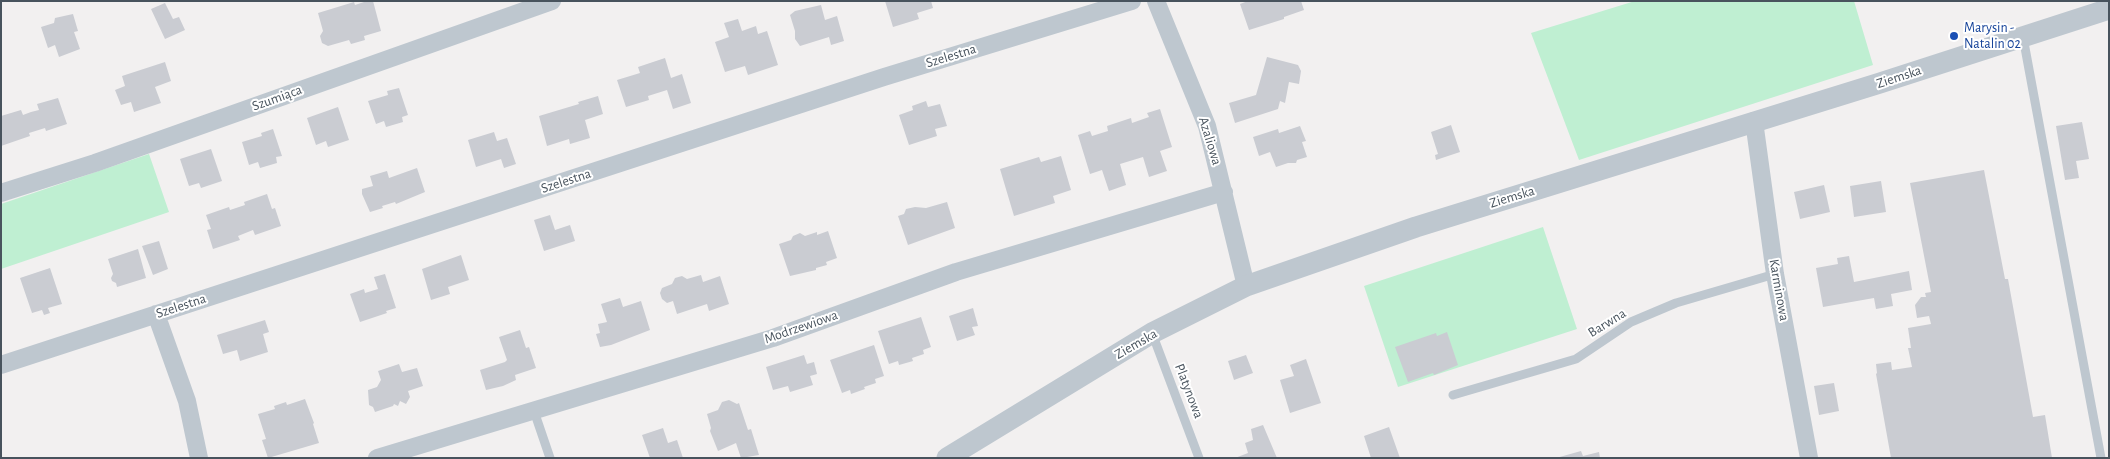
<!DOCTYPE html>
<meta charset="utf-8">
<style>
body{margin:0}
#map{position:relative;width:2110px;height:459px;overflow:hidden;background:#f2f0f0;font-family:"Alegreya Sans",sans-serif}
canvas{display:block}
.frame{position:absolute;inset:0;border:2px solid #48535d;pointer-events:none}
</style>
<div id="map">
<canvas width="2110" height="459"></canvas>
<div class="frame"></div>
</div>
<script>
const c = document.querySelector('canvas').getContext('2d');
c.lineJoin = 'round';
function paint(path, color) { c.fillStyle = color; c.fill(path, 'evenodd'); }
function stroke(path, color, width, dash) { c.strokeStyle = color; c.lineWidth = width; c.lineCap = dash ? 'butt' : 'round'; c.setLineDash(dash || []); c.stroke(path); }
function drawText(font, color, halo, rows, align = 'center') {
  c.font = font + ' "Alegreya Sans",sans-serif'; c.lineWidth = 4; c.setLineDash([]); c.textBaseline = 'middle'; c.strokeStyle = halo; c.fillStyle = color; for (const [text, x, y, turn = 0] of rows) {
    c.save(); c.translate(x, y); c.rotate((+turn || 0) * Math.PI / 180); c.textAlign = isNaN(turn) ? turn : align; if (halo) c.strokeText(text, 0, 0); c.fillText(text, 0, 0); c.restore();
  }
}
const green = new Path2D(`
 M1635 1H1854L1873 65 1579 160 1531 33Z
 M149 154 169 212 1 269V204Z
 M1543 227 1577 329 1398 387 1364 286Z`);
const building = new Path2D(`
 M367 1H373L381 31 364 36 365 40 351 44 349 40 328 46 322 43 320 36 323 31 318 13 354 2 355 5Z
 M885 1H931L933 8 917 13 919 19 893 27Z
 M1248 1H1301L1304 10 1284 17V19L1249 30 1240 4Z
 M165 3 173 19 179 17 185 30 165 39 151 9Z
 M821 5 825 20 837 16 844 41 831 45 829 37 800 46 795 39V31L790 15 795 11Z
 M73 14 78 31 74 32 80 49 59 57 55 45 48 48 41 27 54 23 55 18Z
 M738 19 742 31 756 26 758 34 767 31 778 65 748 75 745 66 725 72 715 42 729 37 724 23Z
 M1267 57 1298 65 1301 71 1299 84 1289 82 1285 103 1280 101 1278 109 1235 123 1229 103 1256 95Z
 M665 58 671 78 682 74 691 103 673 109 667 90 648 96 649 100 626 107 617 80 640 73 638 67Z
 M165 62 171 81 155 87 161 103 134 112 131 102 121 105 115 90 125 86 122 76Z
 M399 88 408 115 402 117 403 122 386 127 384 121 376 124 368 101 388 95 387 91Z
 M598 96 603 114 585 120 590 138 570 144 569 139 547 146 539 116 579 104 578 102Z
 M58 98 67 124 46 131 45 128 29 133 30 136 1 146V116L21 110 23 115 31 112 39 110 37 104Z
 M926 101 928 107 940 104 947 126 935 129 937 136 909 145 899 115 913 110 912 106Z
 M338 107 349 140 328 147 326 141 316 145 307 118Z
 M1160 109 1172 147 1160 151 1167 171 1149 177 1143 157 1120 164 1126 185 1109 191 1102 170 1090 174 1078 135 1090 131 1092 136 1108 131 1107 126 1131 118 1132 123 1149 117 1147 113Z
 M2082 122 2089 159 2076 161 2079 178 2065 180 2056 126Z
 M1451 125 1460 152 1436 160 1435 155 1438 154 1431 132Z
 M1300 126 1306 141 1302 142 1307 157 1297 160 1296 163H1288L1276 167 1270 152 1259 156 1253 137 1278 129 1279 133Z
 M273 129 282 156 276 157 277 163 260 168 258 162 249 165 242 142 262 136 261 133Z
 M494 132 497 141 507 138 516 164 504 168 501 159 476 167 468 140Z
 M211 149 222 181 201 188 199 183 189 186 180 159Z
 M1061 156 1071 190 1053 196 1055 203 1014 216 1000 169 1039 157 1041 162Z
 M417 168 425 192 396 204 395 202 382 206 383 208 370 212 362 194V189L373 186 370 176 387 171 389 178Z
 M1984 170 2005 279H2008L2033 417 2045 415 2052 458H1891L1876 374 1877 373 1876 364 1891 362 1892 370 1912 367 1908 348H1911L1908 328 1931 324 1929 316 1917 318 1915 305 1921 297H1926L1925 293 1931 292 1910 183Z
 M1881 181 1886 212 1854 217 1850 186Z
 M1824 185 1830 212 1800 219 1794 192Z
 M267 194 272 209 275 208 281 226 255 235 253 230 238 236 240 240 213 249 207 230 211 229 206 215 229 207 230 210 245 205 244 202Z
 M947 202 955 228 908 245 898 216 904 214 906 209 915 207 926 208Z
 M550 215 555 230 570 225 575 241 544 251 534 220Z
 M828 231 837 258 826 262 827 265 816 268V270L790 276 779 244 791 240 793 236 800 233 805 236 817 232V235Z
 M159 241 168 269 153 275 142 246Z
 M138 249 146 278 117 287 116 283 112 281 111 278 113 274 108 259Z
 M461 255 469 280 448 287 450 294 431 300 422 269Z
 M1849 256 1854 282 1909 271 1912 290 1891 294 1893 306 1876 309 1874 298 1823 307 1816 268 1838 264 1837 258Z
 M50 268 62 304 48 308 50 313 44 315 42 310 32 313 20 278Z
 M385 274 396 308 386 311 387 313 360 322 350 294 364 289 365 293 378 289 374 277Z
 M701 275 703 282 720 276 729 304 709 311 707 304 677 314 673 301 667 303 662 299 660 293 662 288 672 284 675 278 682 276 687 279Z
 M620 298 623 307 641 301 650 330 611 345 600 347 596 334 600 333 598 324 607 322 601 304Z
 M973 308 978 326 972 327 975 335 957 341 949 316Z
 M921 317 931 347 923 350 924 354 912 358 913 361 899 365 898 361 889 364 878 331Z
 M265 320 269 332 263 334 268 352 240 361 237 350 223 354 217 335Z
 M520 330 526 348 529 347 536 368 515 375 516 380 503 386 486 390 480 370 505 362 507 360 499 337Z
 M1447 332 1458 365 1434 375 1433 373 1408 382 1395 347 1436 333 1437 336Z
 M874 345 884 376 875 379 876 383 864 387 865 389 851 394 850 390 842 393 830 360Z
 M804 355 807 364 814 362 817 374 810 376 813 385 790 392 788 386 773 390 766 367Z
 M1246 355 1253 373 1234 380 1228 361Z
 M1306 359 1321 403 1290 413 1280 380 1294 376 1290 365Z
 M399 364 402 372 417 368 423 386 408 391 410 397 406 404 400 401 398 406 394 404 393 406 375 412 373 407 369 405 368 390 377 387 381 380 378 371Z
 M1834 383 1839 411 1819 415 1814 386Z
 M305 399 314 423 313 424 319 443 268 458 262 440 266 439 258 414 275 409 274 406 286 402 287 405Z
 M729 400 737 404 739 403 748 430 751 429 759 455 741 458 736 443 718 451 710 431 711 428 707 414 718 410 722 402Z
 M1263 425 1277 458H1235L1248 453 1245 443 1253 440 1251 429Z
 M1389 427 1400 458H1371L1364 436Z
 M663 428 668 443 677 440 683 458H650L642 435Z
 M1581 451 1583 456 1599 452 1600 458H1556Z`);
const service = new Path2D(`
 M2023 37 2101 458
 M1152 333 1199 458
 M1453 395 1576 359 1631 322 1676 303 1775 274
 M534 411 550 458`);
const minor = new Path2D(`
 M1156 1 1207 126 1246 286
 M1754 121 1775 274 1809 458
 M1 193 95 163 552 1
 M156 314 187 401 199 458
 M1 365 884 77 1132 1
 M377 458 773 338 956 272 1224 192`);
const tertiary = new Path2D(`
 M947 458 1152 333 1246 286 1416 227 1880 83 2109 9`);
const markers = [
 [1954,36,5,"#1a4fb4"]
];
const transitNames = [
 ["Marysin -",1964,28],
 ["Natalin 02",1964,44]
];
const streetNames = [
 ["Szelestna",951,56,-17],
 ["Ziemska",1899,77,-18],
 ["Szumiąca",277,98,-20],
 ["Azaliowa",1210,141,73],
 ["Szelestna",566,181,-18],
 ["Ziemska",1512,197,-17],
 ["Karminowa",1779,290,80],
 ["Szelestna",181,306,-18],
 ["Barwna",1607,323,-32],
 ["Modrzewiowa",801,327,-19],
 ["Ziemska",1136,344,-30],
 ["Platynowa",1189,391,69]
];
paint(green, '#bfefd2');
paint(building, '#caccd2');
stroke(service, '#bec7cf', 9);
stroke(minor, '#bec7cf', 18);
stroke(tertiary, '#bec7cf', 21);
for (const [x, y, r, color] of markers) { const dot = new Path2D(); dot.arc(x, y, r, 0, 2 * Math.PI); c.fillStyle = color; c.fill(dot); stroke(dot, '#fff', 2); }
drawText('14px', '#164399', '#fff', transitNames, 'left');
drawText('14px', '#48535d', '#fff', streetNames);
</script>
